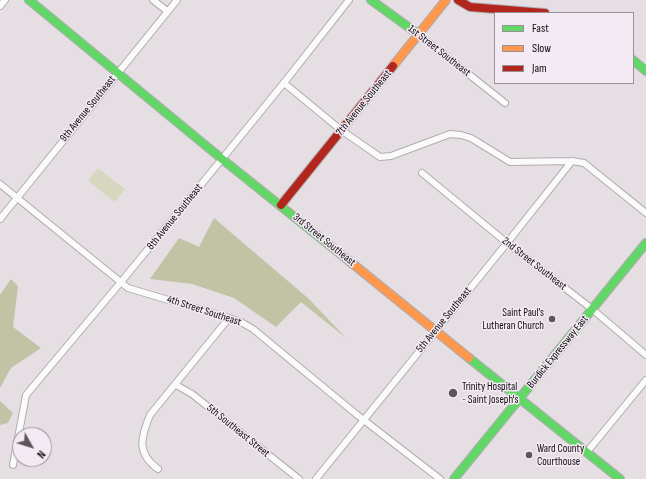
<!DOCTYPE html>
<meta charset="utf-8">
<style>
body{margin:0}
#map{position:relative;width:646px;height:479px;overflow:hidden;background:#e5dfe4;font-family:"Sofia Sans Condensed",sans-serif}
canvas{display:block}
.legend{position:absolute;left:494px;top:12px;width:140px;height:72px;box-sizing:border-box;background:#f4eaf4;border:1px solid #989198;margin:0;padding:5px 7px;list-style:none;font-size:12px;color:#0f0c0f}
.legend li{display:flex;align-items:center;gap:8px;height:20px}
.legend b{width:20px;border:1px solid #989198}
.north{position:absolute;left:12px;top:427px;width:40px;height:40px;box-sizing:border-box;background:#f4eaf4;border:1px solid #989198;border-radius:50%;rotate:129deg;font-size:11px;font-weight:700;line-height:16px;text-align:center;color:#0f0c0f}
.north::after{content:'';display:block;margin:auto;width:14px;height:18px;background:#5a565a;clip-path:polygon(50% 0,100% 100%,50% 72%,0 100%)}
</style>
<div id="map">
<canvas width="646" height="479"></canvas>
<ul class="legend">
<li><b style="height:5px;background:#63d668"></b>Fast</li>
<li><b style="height:5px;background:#ff974d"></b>Slow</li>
<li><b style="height:5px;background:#b3261e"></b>Jam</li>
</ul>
<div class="north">N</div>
</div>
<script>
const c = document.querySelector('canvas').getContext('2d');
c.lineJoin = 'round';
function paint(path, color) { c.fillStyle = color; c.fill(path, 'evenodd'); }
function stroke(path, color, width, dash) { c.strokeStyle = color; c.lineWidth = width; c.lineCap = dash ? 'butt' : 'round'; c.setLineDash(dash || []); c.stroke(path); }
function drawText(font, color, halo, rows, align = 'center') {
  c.font = font + ' "Sofia Sans Condensed",sans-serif'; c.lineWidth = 3; c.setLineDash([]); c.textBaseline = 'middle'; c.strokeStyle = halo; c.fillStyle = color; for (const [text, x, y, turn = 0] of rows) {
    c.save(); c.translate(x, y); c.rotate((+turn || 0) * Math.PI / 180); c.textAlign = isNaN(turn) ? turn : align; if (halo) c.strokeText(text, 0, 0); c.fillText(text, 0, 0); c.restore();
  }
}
const green = new Path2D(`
 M98 168 125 189 115 202 88 181Z`);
const forest = new Path2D(`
 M214 218 309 299 346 338 301 302 276 327 234 298 192 284 150 279 179 238 199 247Z
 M11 279 18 286 13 327 41 348 11 368 0 388V295Z
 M0 401 13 413 8 423 0 425Z`);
const street = new Path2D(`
 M153 0 167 11
 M0 6 5 0
 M418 34 505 103
 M284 83 341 130 380 157 391 156 450 134 461 135 471 138 510 162 572 161 584 163 646 213
 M422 173 507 243 592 309 646 355
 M0 184 128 288 229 318 241 322 253 329 356 414 440 479
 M0 219 177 0
 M176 385 192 394 299 479
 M587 452 646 380
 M13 465 26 395 121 282 222 159 287 79 349 0
 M158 469C136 453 141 437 150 415L229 318
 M316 479 507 243 572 161`);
const fast = new Path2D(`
 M29 0 222 159 353 264
 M371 0 418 34
 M633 60 646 71
 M469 358 620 479
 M454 479 646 243`);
const slow = new Path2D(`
 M393 66 446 0
 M353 264 469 358`);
const jam = new Path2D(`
 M458 0 470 7 545 13
 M281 205 393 66`);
const markers = [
 [552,319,4,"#5a565a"],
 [453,393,5,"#5a565a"],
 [529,455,4,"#5a565a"]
];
const streetNames = [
 ["1st Street Southeast",439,51,38],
 ["7th Avenue Southeast",364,103,-51],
 ["9th Avenue Southeast",88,109,-51],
 ["8th Avenue Southeast",175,217,-51],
 ["3rd Street Southeast",324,240,39],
 ["2nd Street Southeast",534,264,38],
 ["4th Street Southeast",204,311,18],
 ["5th Avenue Southeast",444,320,-51],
 ["Burdick Expressway East",558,352,-51],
 ["5th Southeast Street",238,431,39]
];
const poiNames = [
 ["Saint Paul’s",544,313,"right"],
 ["Lutheran Church",544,326,"right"],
 ["Trinity Hospital",462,387],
 ["- Saint Joseph's",462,400],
 ["Ward County",537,449],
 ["Courthouse",537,462]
];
paint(green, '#d7d7bf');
paint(forest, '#c2c2a5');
stroke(street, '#b0acb0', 8);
stroke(fast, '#b0acb0', 10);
stroke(slow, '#b0acb0', 10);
stroke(jam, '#b0acb0', 10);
stroke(street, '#fbfafb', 6);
stroke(fast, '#63d668', 8);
stroke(slow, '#ff974d', 8);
stroke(jam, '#b3261e', 8);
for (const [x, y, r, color] of markers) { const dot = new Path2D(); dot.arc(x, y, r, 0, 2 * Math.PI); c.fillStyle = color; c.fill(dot); stroke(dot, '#f4eaf4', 1.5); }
drawText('11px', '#0f0c0f', '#f4eaf4', streetNames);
drawText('11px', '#0f0c0f', '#f4eaf4', poiNames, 'left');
</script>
